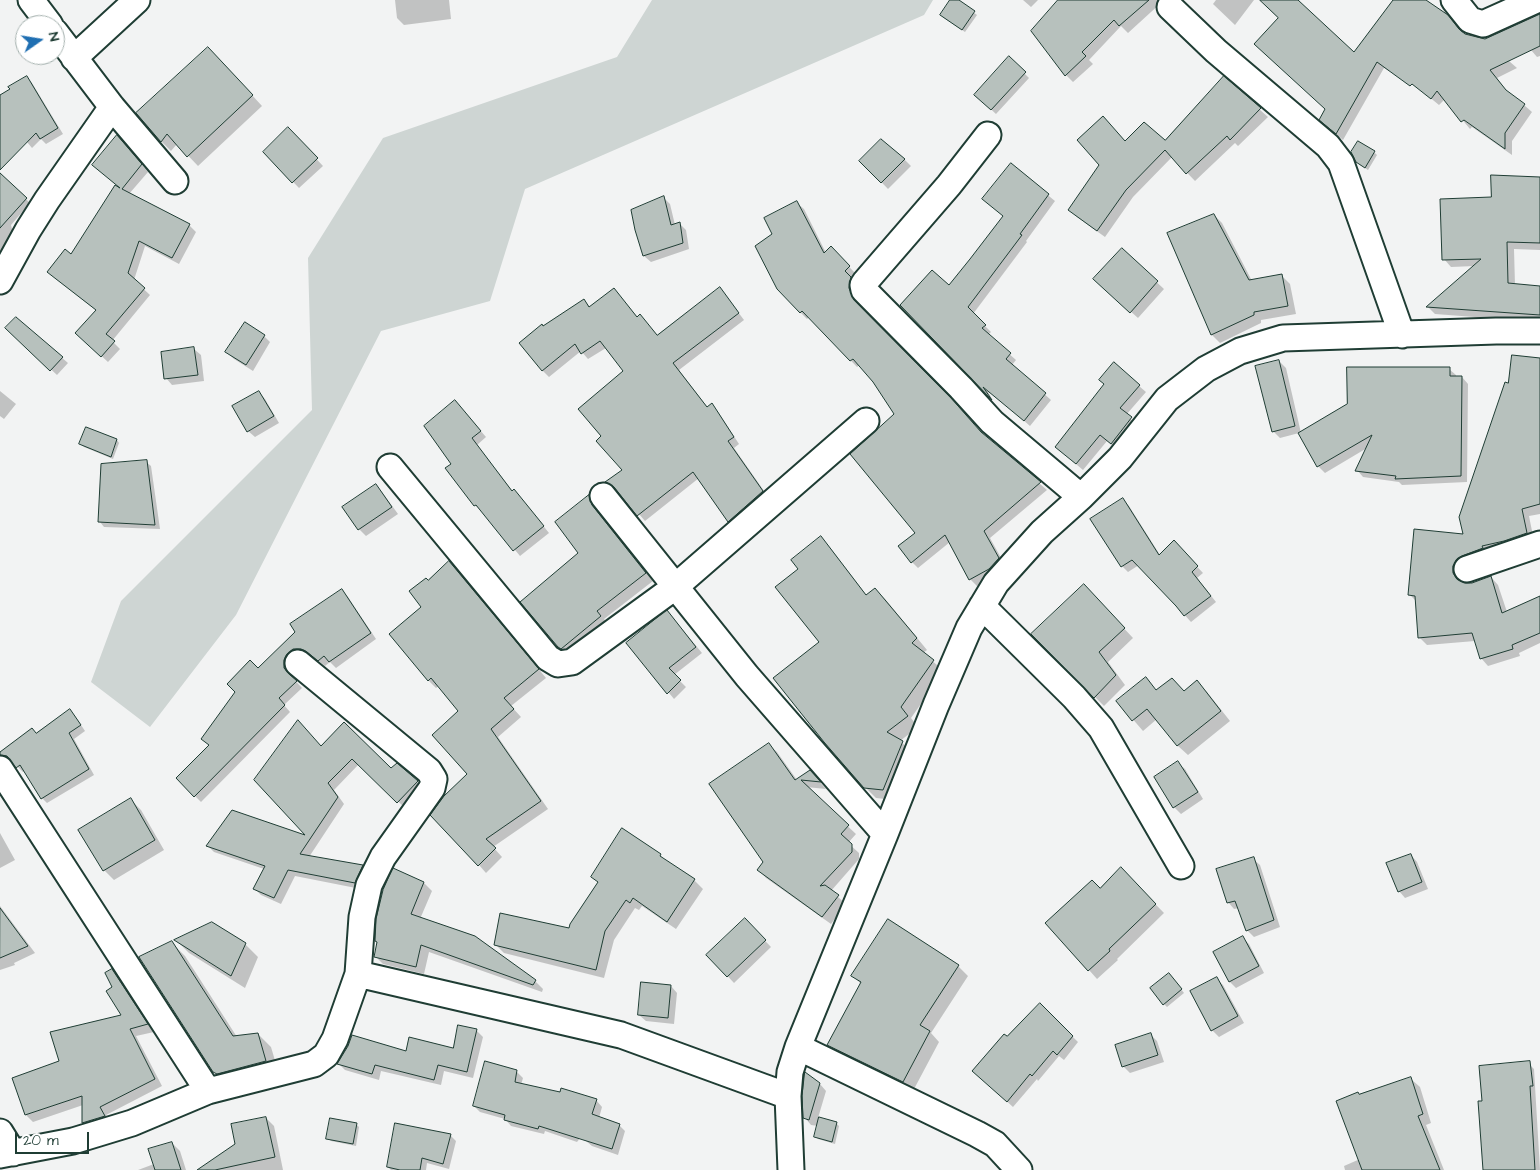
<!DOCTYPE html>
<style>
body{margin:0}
#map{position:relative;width:1540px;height:1170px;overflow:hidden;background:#f2f3f3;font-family:"Architects Daughter",sans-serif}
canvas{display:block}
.north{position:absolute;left:15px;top:15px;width:50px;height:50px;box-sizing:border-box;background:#fff;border:1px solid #a5b1ae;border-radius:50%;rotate:77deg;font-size:14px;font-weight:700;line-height:20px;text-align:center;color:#1f3d34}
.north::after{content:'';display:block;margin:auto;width:18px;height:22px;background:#1f6fb2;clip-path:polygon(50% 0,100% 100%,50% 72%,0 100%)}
.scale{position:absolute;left:15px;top:1132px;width:74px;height:22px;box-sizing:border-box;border:2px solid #1f3d34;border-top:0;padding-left:6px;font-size:15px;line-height:18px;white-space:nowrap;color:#1f3d34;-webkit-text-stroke:4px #fff;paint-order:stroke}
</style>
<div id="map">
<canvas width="1540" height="1170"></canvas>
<div class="north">N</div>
<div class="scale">20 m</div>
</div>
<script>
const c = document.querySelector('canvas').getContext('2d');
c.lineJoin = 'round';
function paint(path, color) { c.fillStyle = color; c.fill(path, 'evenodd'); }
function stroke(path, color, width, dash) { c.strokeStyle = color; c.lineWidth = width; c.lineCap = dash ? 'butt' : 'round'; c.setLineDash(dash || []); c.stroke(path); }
const green = new Path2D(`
 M652 0H933L924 15 525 189 490 301 381 331 236 615 150 727 91 682 121 601 312 410 308 258 383 138 617 57Z`);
const shadow = new Path2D(`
 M395 0H449L451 19 404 25 397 18Z
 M951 0H957L977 15 965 32 944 18Z
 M1023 0H1038L1031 7Z
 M1060 0H1171L1162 2 1128 33 1121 26 1089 60 1093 64 1073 82 1066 75 1033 31Z
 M1216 0H1254L1235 25 1213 4Z
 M1261 0H1297L1354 54 1395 0H1424L1458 28 1389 71 1384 68 1343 140 1328 127 1326 110 1280 18Z
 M1540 15V56L1537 57 1531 50Z
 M1485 40 1517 68 1497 78 1509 94 1524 105 1532 112 1512 141V155L1472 127 1470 129 1445 99 1439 105 1406 78Z
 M218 58 262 106 198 166 177 144 171 151 161 141Z
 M1009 58 1029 78 996 114 981 100Z
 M26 77 32 83 63 134 46 144 41 139 32 148 27 142 0 152V97Z
 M1224 78 1268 117 1238 146 1235 143 1195 181 1172 157 1133 197 1105 237 1077 217 1070 210 1126 142H1165Z
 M288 129 323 166 299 188 264 152Z
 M123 143 148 172 129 194 189 225 196 232 179 264 145 246 134 280 150 295 112 341 120 349 108 362 83 339 97 311 55 278 121 190Z
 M1374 152 1377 155 1368 170 1360 165Z
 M904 159 911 166 888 189 861 161Z
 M1011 165 1055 201 1026 241 1027 242 973 314 991 332 988 335 1016 360 1012 365 1051 400 1030 426 986 388 992 399 901 305 949 287 1004 217Z
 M0 174 30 203 11 225 14 237 8 248 0 250Z
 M1540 179V250L1514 249 1515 285 1540 287V322L1435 314 1428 307 1475 266 1451 267 1444 259 1492 199Z
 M663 197 670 204 675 225 680 224 686 230 689 249 651 262 644 256 636 229Z
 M797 203 804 209 826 253 831 248 855 273 851 278 857 285 855 295 860 308 983 435 1047 490 990 538 1005 565 995 576 977 586 970 579 950 542 918 568 912 562 916 533 896 415 874 381 860 365 857 367 809 317 807 319 800 312 774 234Z
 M1214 215 1222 223 1252 281 1282 276 1290 284 1296 314 1261 320V323L1220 343 1212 335 1168 234Z
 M1122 250 1164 289 1138 318 1102 286Z
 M614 289 638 318 640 316 658 336 726 296 744 320 679 370 708 408 712 405 718 412 739 444 734 448 769 498 735 528 729 521 699 478 645 521 620 492 614 489 607 482 624 470 603 436 625 371 606 348 588 359 581 351 549 377 542 370 543 327 584 300 591 308Z
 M16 318 68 363 57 375 7 328Z
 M264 336 270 342 253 371 234 359 227 352Z
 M194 349 201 355 204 381 172 385 166 378Z
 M1540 359V514L1529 516 1534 541 1460 575 1461 583 1472 584 1491 577 1498 585 1507 612 1540 597V643L1519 653 1520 656 1488 666 1481 658 1475 641 1427 645 1419 637 1417 602 1410 595 1464 536 1509 384Z
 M1279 361 1286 368 1301 433 1449 369 1456 375V377H1462L1468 384 1467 482 1402 485 1399 482 1363 477 1357 470 1367 448 1325 473 1318 466 1299 433 1280 438 1273 431Z
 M1139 386 1146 392 1126 415 1137 425 1118 450 1107 441 1083 470 1063 453Z
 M0 391 16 404 4 419 0 416Z
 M259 392 265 399 279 423 255 437 248 431Z
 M461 408 486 437 477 445 513 492 520 497 549 533 520 556 482 510 481 511 475 505 453 464Z
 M117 440 119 443 113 459 84 447 81 444Z
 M146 462 151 466 160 529 104 527 100 522Z
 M376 485 382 492 398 514 366 536 359 529 344 507Z
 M589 497 597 505 599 514 653 581 604 619 608 624 567 655 558 646 580 553Z
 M1123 500 1129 506 1160 555 1174 542 1203 573 1197 578 1216 602 1191 622 1139 565 1128 572 1122 566Z
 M821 538 831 549 867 596 875 589 886 600 927 650 923 653 944 671 911 718 918 727 900 741 913 753 894 800 876 798 865 787 799 569Z
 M457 570 546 678 511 706 521 717 498 737 548 809 493 847 502 857 486 873 479 865 469 774 460 711 439 686 436 688 429 681 391 635 423 607 428 582Z
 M342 591 348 597 376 639 336 668 330 662 325 666 315 658 308 655H300L290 667V675L302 688 284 705 290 712 201 802 177 778 209 746 203 739 258 670Z
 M1093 595 1133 638 1108 662 1125 685 1104 706 1032 634Z
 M673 618 702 653 674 675 686 687 674 699 628 643Z
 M1145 679 1157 691 1184 692 1197 682 1207 692 1230 721 1188 755 1178 746 1157 719 1143 731 1118 702Z
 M75 716 85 731 74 739 94 775 47 803 42 798 25 771 23 772 12 761 4 759 0 753Z
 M769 745 777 752 797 780 810 772 818 780 826 789 806 787 856 834 848 843 859 853V859L831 891 846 904 831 924 766 878 759 870 764 862Z
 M321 747 391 770 417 782 424 788 405 808 359 764 334 790 344 804 309 857 362 866 369 872 361 889 295 876 281 904 261 895 255 889 264 869 214 852 207 845 309 837Z
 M1178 763 1185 769 1203 799 1181 814 1174 807 1156 777Z
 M131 800 141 810 164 850 114 880 104 870Z
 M0 833 15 860 0 868Z
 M660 855 669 864 694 880 703 889 676 929 642 906 639 910 635 908 614 940 604 978 504 953 495 944 570 929 599 883 592 877Z
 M1411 855 1417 862 1428 889 1405 898 1399 891Z
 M1253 859 1260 865 1280 927 1254 937 1247 930 1239 908 1234 909 1228 902Z
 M1121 869 1164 913 1117 959 1118 960 1097 979 1089 970 1100 889Z
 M394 870 424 883 432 891 420 919 535 981 543 989 542 992 429 952 424 974 383 964 375 956Z
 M0 906 35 953 14 963 15 965 0 970Z
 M745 920 771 947 734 983 708 955Z
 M1243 938 1249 944 1264 973 1236 988 1230 982 1214 953Z
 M176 940 245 944 258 957 245 988 189 953Z
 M172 943 185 956 237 1037 258 1034 271 1047 279 1074 228 1085 214 1071Z
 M958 966 968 976 931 1033 939 1042 913 1091 839 1055 829 1045 861 984 853 976Z
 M112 971 119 978 154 1032 136 1036 162 1086 106 1115 111 1123 90 1130 83 1123V1105L33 1122 26 1115 61 1062 123 1016 114 988Z
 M1172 977 1184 993 1167 1007 1164 1004Z
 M1216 978 1223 985 1244 1023 1219 1037 1212 1030Z
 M671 986 677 993 674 1024 646 1021 639 1015Z
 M1040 1005 1078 1042 1064 1060 1059 1056 1038 1081 1037 1079 1013 1107 979 1076 1007 1038Z
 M476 1030 483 1037 473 1078 444 1071 441 1085 381 1071 379 1080 345 1070 339 1064 407 1052 453 1049Z
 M1150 1034 1157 1041 1164 1062 1130 1073 1123 1066Z
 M1528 1063 1534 1069 1540 1170H1496L1483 1102Z
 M516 1071 523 1078 521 1085 596 1100 602 1107 599 1118 619 1125 625 1131 618 1155 592 1146 581 1137 577 1142 545 1131 544 1134 511 1126 505 1119 480 1112 474 1106Z
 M1411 1079 1420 1087 1431 1123 1426 1125 1444 1170H1345L1344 1166 1360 1159 1359 1095Z
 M820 1084 826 1091 818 1118 836 1123 839 1126 835 1144 818 1139 815 1136 818 1126 811 1125 805 1118Z
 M266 1118 274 1126 283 1170H199L237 1145Z
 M356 1124 359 1127 356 1146 331 1141 328 1138Z
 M450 1135 456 1141 449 1169 427 1163 426 1170H391L388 1167Z
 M172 1143 180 1151 186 1170H138L154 1164Z`);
const building = new Path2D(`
 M950 0H959L975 11 962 30 940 15Z
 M1058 0H1149L1119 26 1114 20 1082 52 1086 56 1065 76 1031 31Z
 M1260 0H1298L1354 52 1393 0H1426L1448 15 1459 29 1465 34 1485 39 1540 14V46L1490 70 1506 90 1525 104 1505 133V149L1464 120 1461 122 1437 91 1431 99 1412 84 1410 86 1377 62 1336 134 1319 120 1325 109 1254 44 1278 18Z
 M208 47 253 95 187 157 167 134 161 142 136 113Z
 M1009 56 1026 72 991 110 974 95Z
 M27 76 58 128 40 139 36 133 0 170V95L10 89 8 87Z
 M1224 76 1261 108 1230 140 1227 136 1186 174 1165 150 1126 190 1097 231 1068 210 1099 165 1077 140 1103 116 1125 141 1144 122 1165 140Z
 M288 127 318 158 292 183 263 152Z
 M117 135 142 164 122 189 190 224 172 258 139 241 128 273 145 288 106 334 115 341 101 357 75 333 96 310 47 272 65 249 71 254 115 185 120 188 92 165Z
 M881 139 905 159 881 183 859 161Z
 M1358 141 1375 151 1365 168 1356 162 1351 152Z
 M1011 163 1049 194 1020 234 1022 235 968 307 986 325 982 328 1011 353 1006 359 1046 393 1024 421 983 387 992 400 900 305 932 270 949 285 970 259 1003 216 982 199Z
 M0 173 27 198 0 228Z
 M1491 175 1540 177V243L1507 242 1508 283 1540 286V315L1426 307 1481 259 1442 260 1440 199 1491 197Z
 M664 196 671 225 680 222 683 243 643 256 635 230 631 210Z
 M797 201 824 253 831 246 850 266 845 271 851 277 849 288 854 300 951 398 981 432 1041 482 984 531 999 558 989 569 969 580 945 535 911 563 898 546 915 533 850 454 894 414 873 382 853 359 850 361 802 311 800 313 777 289 755 246 772 234 764 218Z
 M1214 214 1249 280 1282 274 1288 306 1254 312V315L1211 335 1167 233Z
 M1122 248 1158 281 1130 313 1093 279Z
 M720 287 739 313 673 363 707 407 712 403 734 437 728 441 763 491 728 522 693 472 637 516 614 487 605 482 622 470 596 441 601 436 578 409 623 371 600 341 581 354 575 344 542 371 519 343 542 324 543 326 584 299 589 307 614 288 637 317 640 314 657 335Z
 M16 317 63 357 50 371 5 328Z
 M245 322 265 335 246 365 225 352Z
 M194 347 198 375 164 379 161 352Z
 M1512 355 1540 358V504L1522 509 1527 533 1504 541 1482 546 1483 548 1462 556 1457 559 1453 566V573L1457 579 1465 583H1472L1491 576 1502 613 1540 596V633L1512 645 1513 649 1480 659 1472 633 1418 638 1415 596 1408 595 1414 529 1463 534 1459 517 1505 382 1508 383Z
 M1279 360 1295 426 1272 432 1255 366Z
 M1114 362 1140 385 1120 408 1132 417 1111 444 1100 435 1076 464 1055 447 1104 384 1099 380Z
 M1347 367H1450V376H1462L1461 476 1395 479 1396 476 1355 471 1372 435 1317 467 1298 433 1347 404Z
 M259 391 274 416 247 432 232 406Z
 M455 400 481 431 472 438 512 491 514 489 544 526 513 551 476 505 474 506 445 468 451 464 424 426Z
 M86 427 117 439 111 457 79 444Z
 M147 460 155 525 98 522 101 464Z
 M376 484 392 507 358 530 342 507Z
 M589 495 592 505 646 573 597 611 601 616 561 649 558 647 520 602 578 553 555 522Z
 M1123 498 1159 555 1174 540 1198 566 1192 572 1211 596 1184 616 1176 606 1132 560 1121 567 1090 519Z
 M821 536 866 595 875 588 917 638 912 643 934 660 901 707 908 716 887 732 903 741 883 790 864 788 824 742 773 678 819 642 775 587 798 569 791 560Z
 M449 561 539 669 504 698 514 709 491 729 541 801 486 839 496 848 478 866 430 815 444 796 467 774 432 735 458 711 431 678 428 681 389 634 421 607 409 591 426 578 428 580Z
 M1084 584 1125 628 1099 652 1116 675 1094 698 1031 634Z
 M342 589 371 633 329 662 324 656 318 661 307 652 301 649H293L287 654 284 660V668L289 674 297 681 279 698 285 705 194 797 176 778 209 745 201 739 235 692 227 684 250 660 258 668 295 632 290 624Z
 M667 610 696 647 669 668 681 680 667 694 626 643Z
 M1146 677 1156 690 1172 678 1184 691 1197 680 1221 711 1177 746 1147 709 1132 721 1116 701Z
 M70 709 81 725 69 733 89 769 41 799 20 765 16 768 7 756 0 755V752L32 728 36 733Z
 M298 720 321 746 344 722 391 768 397 763 418 781 397 803 352 759 328 783 338 797 300 854 363 865 355 883 288 870 274 898 253 889 265 866 206 846 232 810 305 835 254 780Z
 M769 743 795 780 810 770 821 782 801 780 849 825 841 834 852 844V852L820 886 825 885 839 895 822 917 757 870 763 862 709 784Z
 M1178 761 1198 792 1173 808 1154 777Z
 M131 798 155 840 103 871 78 830Z
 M622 828 661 854 660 856 695 879 667 922 633 898 630 903 626 900 605 931 596 970 494 945 500 913 569 928 570 924 598 882 591 877Z
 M1411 854 1422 882 1398 892 1386 863Z
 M1254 857 1274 920 1246 931 1235 901 1227 903 1216 869Z
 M1121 867 1156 904 1109 949 1110 951 1088 971 1045 923 1092 880 1100 888Z
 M393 868 424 882 411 914 475 936 536 980 533 985 421 945 416 967 374 957 377 942 375 941 376 919 383 890Z
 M0 908 28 946 0 958Z
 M745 918 766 940 727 977 706 955Z
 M888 919 959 965 920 1025 930 1031 903 1082 827 1045 861 982 851 976Z
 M212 922 246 943 231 976 174 940Z
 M1243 936 1259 966 1229 982 1213 952Z
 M172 941 233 1036 258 1033 266 1061 217 1074 213 1072 139 957Z
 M112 969 148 1024 130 1029 155 1079 100 1107 105 1116 82 1123V1096L25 1115 12 1078 59 1061 50 1032 121 1015 106 991 112 987 105 973Z
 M1169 973 1182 989 1163 1005 1150 988Z
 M1217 977 1238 1016 1211 1031 1190 991Z
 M641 982 671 985 668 1018 638 1015Z
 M1040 1003 1073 1036 1057 1055 1053 1051 1032 1076 1030 1074 1007 1102 972 1071 1004 1034 1007 1036Z
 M458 1025 477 1029 467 1072 438 1065 434 1080 375 1065 372 1074 337 1064 348 1046 352 1035 406 1051 409 1037 453 1048Z
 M1151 1033 1158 1055 1122 1067 1115 1045Z
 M485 1061 517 1070 515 1082 560 1092 561 1088 597 1099 592 1114 620 1124 612 1149 539 1126 538 1129 504 1120 505 1115 473 1106Z
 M1530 1061 1533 1086H1530L1535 1170H1483L1478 1101H1482L1479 1066Z
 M805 1072 820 1083 809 1120 803 1118 802 1096Z
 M1411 1077 1423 1114 1418 1116 1440 1170H1362L1336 1101 1358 1092 1359 1094Z
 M266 1117 275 1157 215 1170H197L235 1144 231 1124Z
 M819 1117 837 1122 832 1142 814 1137Z
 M330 1118 357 1123 353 1144 326 1139Z
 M395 1123 451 1134 443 1164 422 1158 420 1170H400L387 1167Z
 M172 1142 181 1170H155L148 1149Z`);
const minor = new Path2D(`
 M31 0 50 25
 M1454 0 1470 20 1483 24 1536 0
 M1170 7 1216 51 1328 146 1341 163 1402 335
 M55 32 112 107 175 181
 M74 58 137 0
 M988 135 949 185 865 282 863 285 864 290 961 388 992 422 1081 497
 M0 281 28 230 47 200 112 107
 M390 467 548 658 558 664 572 662 675 587 866 421
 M603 496 747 676 885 834
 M1467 569 1540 544
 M982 606 1074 697 1101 728 1181 866
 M0 769 208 1091
 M358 974 621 1035 788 1096
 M798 1047 977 1134 995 1144 1019 1170
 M0 1132 13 1153
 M0 1155 73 1141 132 1123 208 1091 314 1064 326 1055 335 1039 358 974 362 917 369 885 383 857 432 788 434 779 429 771 298 663
 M791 1170 788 1096 790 1072 798 1047 885 834 936 705 969 628 996 583 1042 532 1081 497 1120 458 1167 399 1206 369 1240 351 1283 338 1496 331H1540`);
paint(green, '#ced5d3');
paint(shadow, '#0003');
paint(building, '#b7c1bd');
stroke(building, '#1f3d34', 1);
stroke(minor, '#1f3d34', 29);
stroke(minor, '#fff', 25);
</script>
